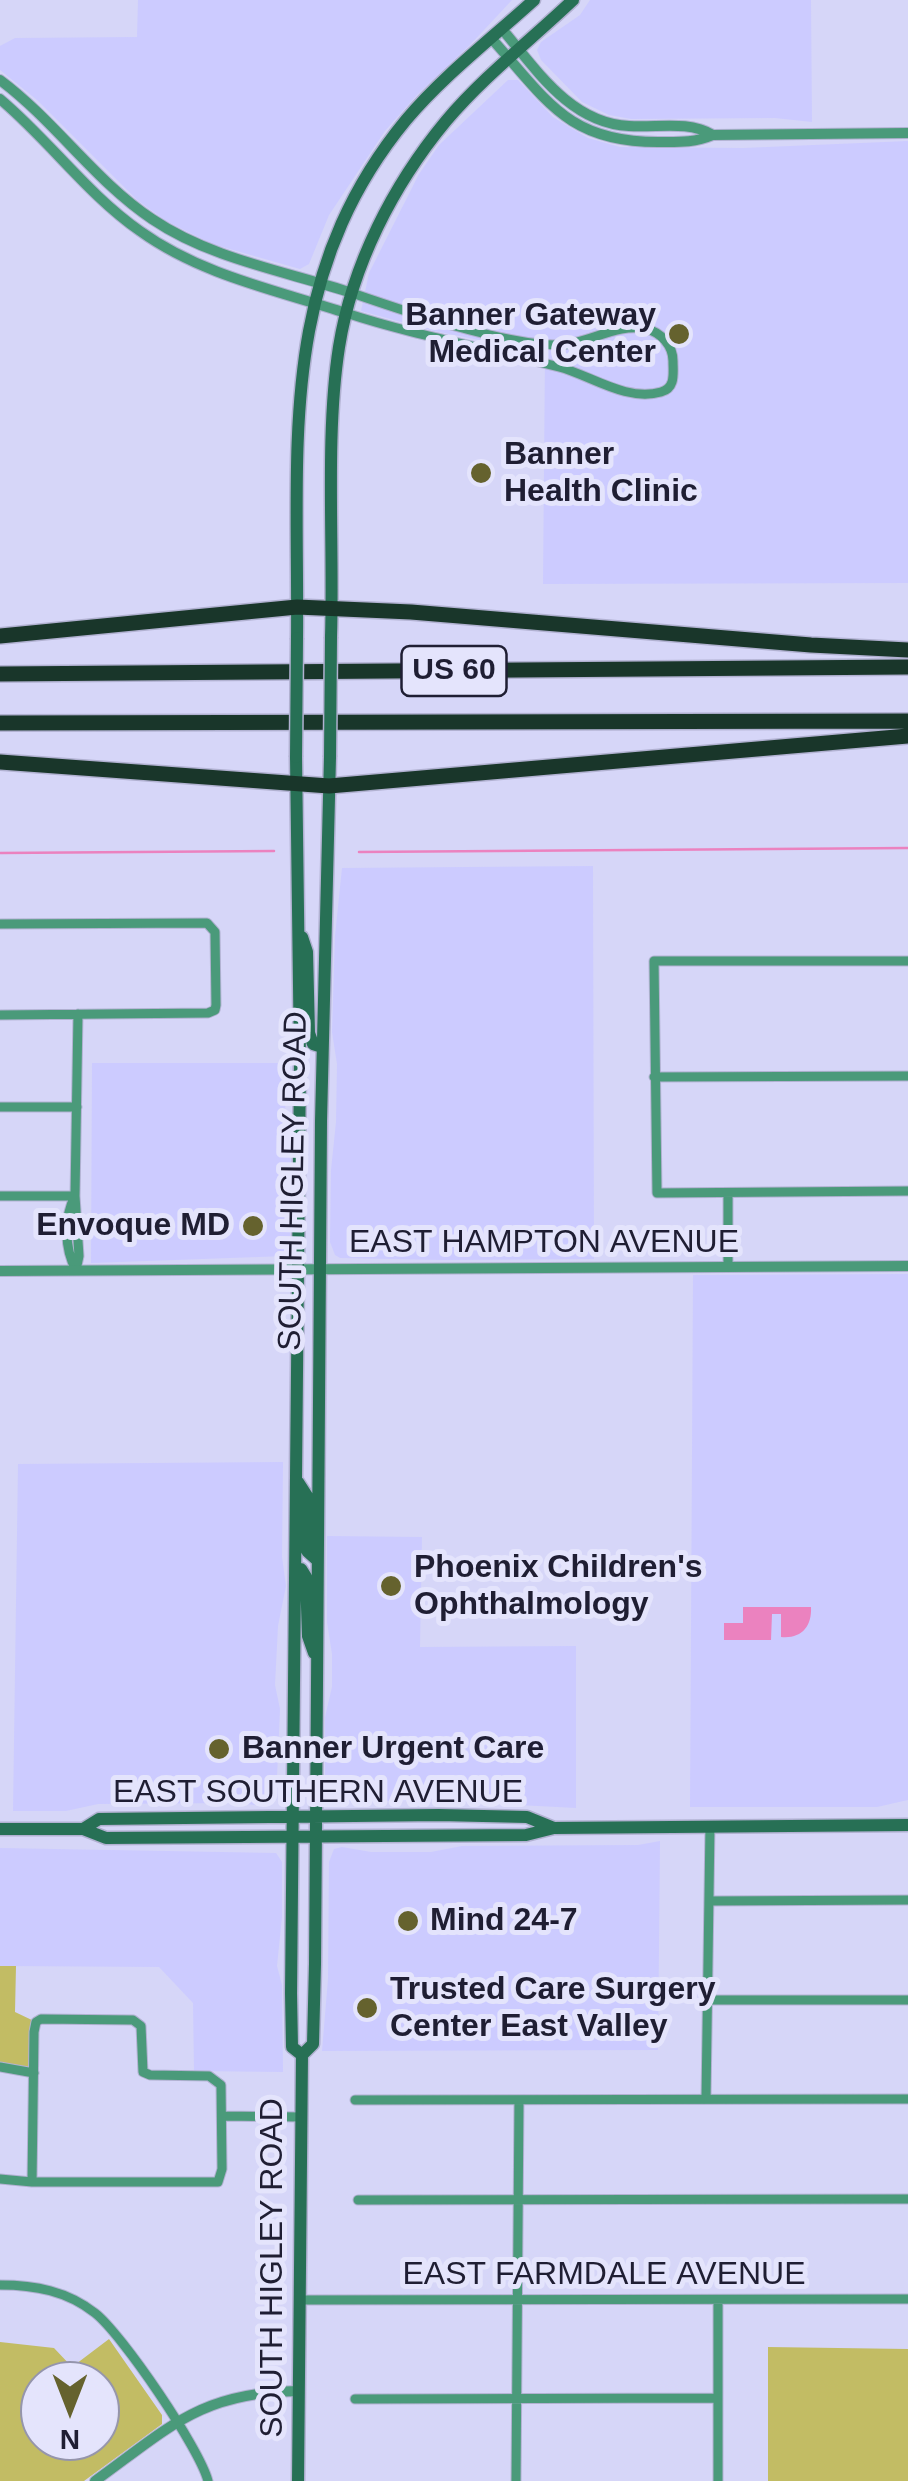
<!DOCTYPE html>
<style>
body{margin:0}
#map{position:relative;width:908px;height:2481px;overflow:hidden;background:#d6d6f8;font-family:Helvetica,sans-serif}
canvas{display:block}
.north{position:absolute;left:20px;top:2361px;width:100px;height:100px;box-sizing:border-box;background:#e4e4fc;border:2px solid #9595ac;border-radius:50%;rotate:180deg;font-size:28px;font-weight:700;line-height:40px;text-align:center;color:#1f1e33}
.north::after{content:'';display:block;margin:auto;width:35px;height:45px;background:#65622e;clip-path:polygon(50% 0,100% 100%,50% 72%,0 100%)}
</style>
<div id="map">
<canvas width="908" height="2481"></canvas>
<div class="north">N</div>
</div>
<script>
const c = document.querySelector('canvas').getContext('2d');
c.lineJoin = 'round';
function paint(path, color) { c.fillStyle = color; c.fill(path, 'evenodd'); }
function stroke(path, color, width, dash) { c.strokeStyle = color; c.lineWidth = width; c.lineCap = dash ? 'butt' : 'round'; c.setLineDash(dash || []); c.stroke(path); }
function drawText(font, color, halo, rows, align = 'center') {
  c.font = font + ' Helvetica,sans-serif'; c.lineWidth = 10; c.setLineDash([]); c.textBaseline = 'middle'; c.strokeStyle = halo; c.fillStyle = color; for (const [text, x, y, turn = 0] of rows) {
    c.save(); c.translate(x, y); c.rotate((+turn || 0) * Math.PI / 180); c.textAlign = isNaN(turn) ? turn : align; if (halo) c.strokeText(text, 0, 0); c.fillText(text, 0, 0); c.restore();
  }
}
const built = new Path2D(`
 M138 0H512L470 45 417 95 385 131 329 215 309 264 300 269 212 244 166 221 137 200 37 100 0 70V46L15 38 137 37Z
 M590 0H811L812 122 775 118 631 119 609 115 582 102 541 60 537 50 541 42 580 15Z
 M508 80H518L553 117 571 128 588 138 620 147 743 148 908 141V583L543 584 545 353 434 331 361 311 369 273 419 174 439 145Z
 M593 866 594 1259 444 1260 340 1258 335 1255 330 1242 331 1170 336 1122 337 1064 332 1032 335 936 342 868Z
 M92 1063H286L285 1122 291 1149 290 1244 286 1256 91 1263Z
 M908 1274V1800L877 1807H690L693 1275Z
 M283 1462 282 1557 286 1586 278 1626 275 1685 280 1709 276 1800 265 1806 236 1803 98 1804 66 1811H13L18 1464Z
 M327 1536 422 1537 420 1647 576 1646V1808L423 1800 343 1802 330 1799 325 1789V1717L332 1687V1654L327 1622Z
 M660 1841 658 2050 322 2051 328 1979 329 1862 334 1849 342 1847 371 1852H431L462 1846 638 1845Z
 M0 1848 276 1853 282 1862V1917L277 1966 282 1985 283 2072 194 2071 193 2003 159 1967 0 1966Z`);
const green = new Path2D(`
 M0 1966H16L15 2012 36 2022 34 2073 0 2067Z
 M109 2339 162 2415V2424L84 2481H0V2342L54 2348 72 2367ZM40 2381H100V2441H40Z
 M768 2347 908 2349V2481H768Z`);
const water = new Path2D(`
 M743 1607H811C812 1627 801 1639 781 1637V1614H772L771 1640H724V1623H743Z`);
const stream = new Path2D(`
 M359 852 908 848
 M0 853 274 851`);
const minor = new Path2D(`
 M346 313C416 336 488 348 559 367 590 375 626 402 661 392 676 388 673 373 673 361 673 346 661 332 646 329 617 322 587 345 557 345 501 344 407 312 352 293
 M0 924 207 923 215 932 216 1005 215 1010 208 1013 0 1015
 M908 961H654L657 1193 908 1191
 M654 1077 908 1076
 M0 1107H77
 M0 1196H75
 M75 1196C64 1217 64 1248 76 1270
 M728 1267V1193
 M76 1270 79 1256 75 1196 78 1014
 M710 1901 908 1900
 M707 2000H908
 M0 2067 34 2073
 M706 2099 710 1826
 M355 2100 908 2099
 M222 2116 302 2117
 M0 2179 32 2182H218L222 2169 221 2085 209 2076 150 2075 143 2072 141 2026 133 2020 41 2019 36 2022 34 2032 32 2182
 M358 2200 908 2199
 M0 2285C35 2285 67 2291 95 2313 122 2334 200 2449 208 2481
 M300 2300 908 2299
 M355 2399 718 2398
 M516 2481 519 2100
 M718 2481V2301`);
const tertiary = new Path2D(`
 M502 29C536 69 570 123 629 126 658 128 687 120 713 135
 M491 38C547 100 567 142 658 142 678 142 694 143 713 135L908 133
 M0 80C55 121 95 181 152 219 211 259 285 271 352 293
 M0 99C49 140 87 194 140 231 201 275 276 290 346 313
 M0 1271 908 1266
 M95 2481C170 2427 201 2392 299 2391`);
const secondary = new Path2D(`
 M331 637C334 544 325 437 339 347 352 265 393 185 446 121 484 76 531 40 573 0
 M297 638C299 448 276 278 406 120 443 76 491 39 534 0
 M296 757 300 1062 291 1993 292 2047 302 2055 298 2481
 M302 937 307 952 309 1033 313 1044 322 1047
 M298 1482 307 1496V1551L317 1560
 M296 1569H301L306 1577 308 1636 314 1653
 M0 1829H83L106 1838 526 1835 554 1828 908 1825
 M83 1829 99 1819 439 1815 527 1817 554 1828
 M302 2055 313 2044 315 1964 321 1121 330 757`);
const motorway = new Path2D(`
 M0 636 297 607 411 612 811 645 908 650
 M0 674 908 667
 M0 723 908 721
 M0 762 329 786 908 736`);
const secondaryBridge = new Path2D(`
 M296 757 297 638
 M330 757 331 637`);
const markers = [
 [679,334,12,"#65622e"],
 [481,473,12,"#65622e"],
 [253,1226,12,"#65622e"],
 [391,1586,12,"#65622e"],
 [219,1749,12,"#65622e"],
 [408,1921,12,"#65622e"],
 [367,2008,12,"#65622e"]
];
const shields = [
 [454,671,105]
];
const shieldNames = [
 ["US 60",454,671]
];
const poiNames = [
 ["Banner Gateway",656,316,"right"],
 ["Medical Center",656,353,"right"],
 ["Banner",504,455],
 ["Health Clinic",504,492],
 ["Envoque MD",230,1226,"right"],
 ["Phoenix Children's",414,1568],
 ["Ophthalmology",414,1605],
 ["Banner Urgent Care",242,1749],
 ["Mind 24-7",430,1921],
 ["Trusted Care Surgery",390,1990],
 ["Center East Valley",390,2027]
];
const streetNames = [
 ["SOUTH HIGLEY ROAD",294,1181,-89],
 ["EAST HAMPTON AVENUE",544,1243],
 ["EAST SOUTHERN AVENUE",318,1793],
 ["SOUTH HIGLEY ROAD",273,2268,-90],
 ["EAST FARMDALE AVENUE",604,2275]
];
paint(built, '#cccbff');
paint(green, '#c2bc64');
paint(water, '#eb82bf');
stroke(stream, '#eb82bf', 2.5);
stroke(minor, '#b1b1d1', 11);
stroke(tertiary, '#b1b1d1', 12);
stroke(secondary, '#b1b1d1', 15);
stroke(motorway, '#b1b1d1', 18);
stroke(minor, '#4a9a7a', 9);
stroke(tertiary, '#4a9a7a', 10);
stroke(secondary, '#277055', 12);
stroke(motorway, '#19362a', 15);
stroke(secondaryBridge, '#b1b1d1', 15, []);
stroke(secondaryBridge, '#277055', 12);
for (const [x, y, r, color] of markers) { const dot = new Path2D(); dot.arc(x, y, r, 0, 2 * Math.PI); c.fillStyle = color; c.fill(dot); stroke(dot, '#e4e4fc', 4); }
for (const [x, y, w] of shields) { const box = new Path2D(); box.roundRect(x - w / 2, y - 25, w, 50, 8); c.fillStyle = '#e4e4fc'; c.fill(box); stroke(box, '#1f1e33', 2.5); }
drawText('bold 30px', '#1f1e33', null, shieldNames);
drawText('bold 32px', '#1f1e33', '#e4e4fc', poiNames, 'left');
drawText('32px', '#1f1e33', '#e4e4fc', streetNames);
</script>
